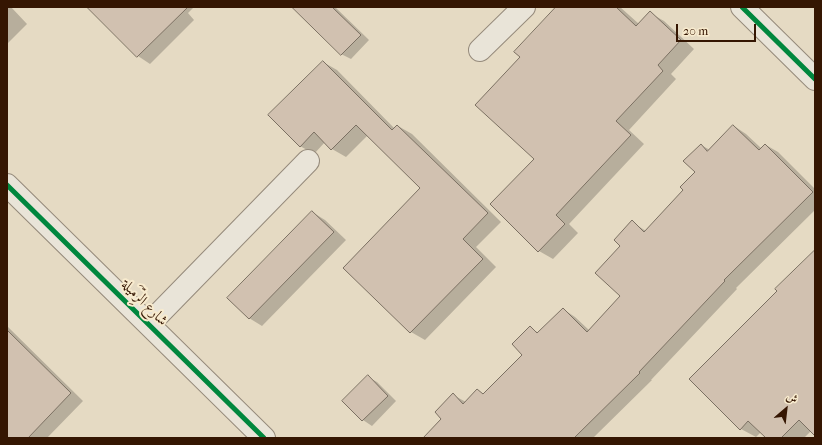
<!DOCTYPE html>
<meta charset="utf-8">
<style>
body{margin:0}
#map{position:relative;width:822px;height:445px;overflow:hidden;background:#e5dac3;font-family:"IM FELL French Canon",Amiri,serif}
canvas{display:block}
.frame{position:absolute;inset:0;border:8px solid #351602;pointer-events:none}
.north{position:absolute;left:766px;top:389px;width:40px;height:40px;-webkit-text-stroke:3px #f8ebce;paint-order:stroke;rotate:28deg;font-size:11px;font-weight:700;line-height:16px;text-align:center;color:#351602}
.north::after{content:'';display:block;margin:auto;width:14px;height:18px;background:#351602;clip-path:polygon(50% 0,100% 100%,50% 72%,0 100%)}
.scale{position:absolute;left:676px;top:24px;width:80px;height:18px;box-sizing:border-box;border:2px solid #351602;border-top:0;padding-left:5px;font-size:12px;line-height:14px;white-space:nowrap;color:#351602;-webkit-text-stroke:3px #f8ebce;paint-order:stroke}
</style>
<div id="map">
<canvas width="822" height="445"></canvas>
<div class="frame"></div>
<div class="north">ش</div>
<div class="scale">20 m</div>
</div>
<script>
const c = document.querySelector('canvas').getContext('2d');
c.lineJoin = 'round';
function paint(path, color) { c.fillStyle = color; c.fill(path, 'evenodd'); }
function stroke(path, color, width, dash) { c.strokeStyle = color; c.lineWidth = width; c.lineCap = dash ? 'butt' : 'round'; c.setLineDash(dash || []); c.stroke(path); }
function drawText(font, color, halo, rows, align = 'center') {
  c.font = font + ' "IM FELL French Canon",Amiri,serif'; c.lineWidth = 4; c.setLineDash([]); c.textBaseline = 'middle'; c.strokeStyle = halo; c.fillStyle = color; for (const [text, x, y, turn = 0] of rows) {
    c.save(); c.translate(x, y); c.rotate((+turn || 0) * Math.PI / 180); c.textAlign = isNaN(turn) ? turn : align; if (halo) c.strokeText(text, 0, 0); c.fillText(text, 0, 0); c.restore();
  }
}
const shadow = new Path2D(`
 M7 7H11L27 24 7 44Z
 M88 7H194L188 13 194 20 150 64 138 56Z
 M293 7H335L369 40 351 59 341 54Z
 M558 7H620L639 24 650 13 664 21 694 49 671 74 676 79 629 130 644 144 569 224 578 233 553 259 539 251 535 159 521 57Z
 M323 62 337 70 395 129 398 126 412 134 501 222 476 247 496 267 425 340 411 332 344 268 422 188 368 135 346 157 332 149 325 142 314 154 300 146Z
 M734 126 746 134 762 149 766 145 778 152 815 189V210L736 288 737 289 651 380H652L593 438H425L443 419 453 395 466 402 477 390 484 394 524 355 530 328 539 333 563 309 575 317 590 331 621 296V246L632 222 646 231 684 190 696 172 701 145 710 150Z
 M312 212 325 220 346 240 262 326 249 318Z
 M815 252V431L812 430 804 438H767L761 432 756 437 741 429 778 291Z
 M7 326 83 401 47 438H7Z
 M368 377 377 382 396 401 372 426 363 420Z`);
const building = new Path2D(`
 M87 7H188L137 57Z
 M292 7H332L361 35 341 55Z
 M556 7H616L636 26 650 11 681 40 658 65 663 71 616 121 631 135 556 215 565 224 538 252 490 204 534 159 475 105 520 57 514 52Z
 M323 61 392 130 397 125 488 213 463 239 483 259 410 333 343 268 420 188 356 125 331 150 314 132 300 147 268 115Z
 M733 125 759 150 765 144 813 192 724 280 725 281 639 372 640 373 574 438H423L441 419 435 412 453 393 463 404 477 389 483 394 522 355 512 344 530 326 537 333 563 308 587 332 620 296 595 273 620 246 614 240 632 220 644 232 683 190 680 187 695 172 683 161 701 144 707 151Z
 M312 211 334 232 249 319 227 298Z
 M815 250V436L799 420 781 438H766L748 421 740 430 689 379 777 291 775 289Z
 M7 330 71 393 28 438H7Z
 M368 375 388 396 362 421 342 401Z`);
const minor = new Path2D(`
 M742 7 815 79
 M480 50 524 7
 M7 185 264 438
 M149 324 308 161`);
const cycleway = new Path2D(`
 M742 7 815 79
 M7 185 264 438`);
const streetNames = [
 ["شارع الرِّمَيلة",144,303,45]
];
paint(shadow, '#0003');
paint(building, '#d1c1b0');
stroke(building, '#7b7062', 1);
stroke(minor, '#958a7b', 24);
stroke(minor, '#e9e4d8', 22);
stroke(cycleway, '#00873e', 5);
drawText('15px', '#351602', '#f8ebce', streetNames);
</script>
